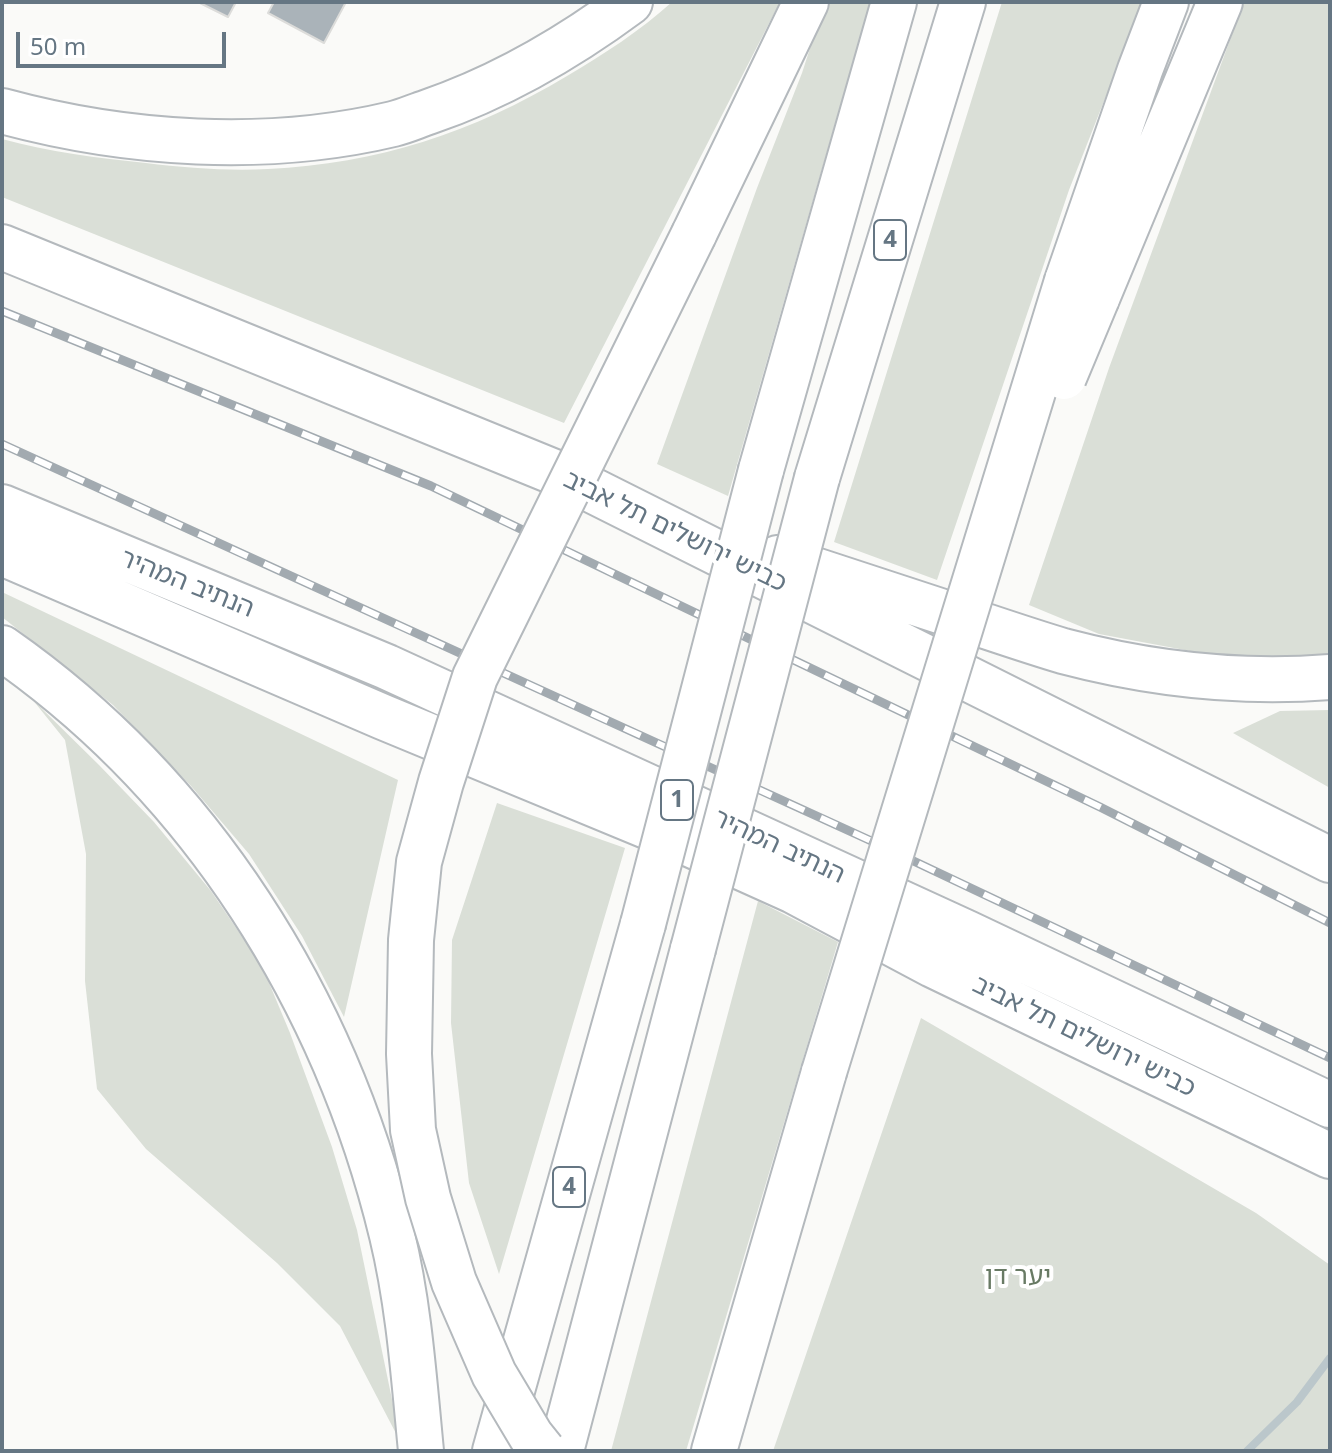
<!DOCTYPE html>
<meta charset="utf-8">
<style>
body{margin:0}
#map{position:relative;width:1332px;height:1453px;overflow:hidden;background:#fafaf8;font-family:"Noto Sans",sans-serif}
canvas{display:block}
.frame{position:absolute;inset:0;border:4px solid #657683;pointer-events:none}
.scale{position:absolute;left:16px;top:32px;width:210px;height:36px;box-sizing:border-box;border:4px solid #657683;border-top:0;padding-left:10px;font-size:24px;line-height:28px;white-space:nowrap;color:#657683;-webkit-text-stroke:6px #fff;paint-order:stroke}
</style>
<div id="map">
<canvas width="1332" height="1453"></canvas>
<div class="frame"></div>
<div class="scale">50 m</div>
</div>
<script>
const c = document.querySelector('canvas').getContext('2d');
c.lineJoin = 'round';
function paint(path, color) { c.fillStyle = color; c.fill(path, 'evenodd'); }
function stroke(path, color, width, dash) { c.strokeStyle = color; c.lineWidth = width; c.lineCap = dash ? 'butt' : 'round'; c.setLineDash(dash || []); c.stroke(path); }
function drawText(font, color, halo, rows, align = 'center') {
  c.font = font + ' "Noto Sans","Noto Sans Hebrew",sans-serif'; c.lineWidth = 8; c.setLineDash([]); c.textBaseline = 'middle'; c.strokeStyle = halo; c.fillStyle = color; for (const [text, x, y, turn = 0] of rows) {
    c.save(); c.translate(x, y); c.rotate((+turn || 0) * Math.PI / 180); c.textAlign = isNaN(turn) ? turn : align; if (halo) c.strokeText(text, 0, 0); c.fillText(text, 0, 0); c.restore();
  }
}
const green = new Path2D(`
 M672 2H780L564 423 2 197V139C49 152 98 158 146 163 186 168 228 171 268 169 377 164 474 132 567 76 604 54 640 31 672 2Z
 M825 2H870L728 496 657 464 757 188 802 73Z
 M1002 2H1143L1069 190 937 580 834 542Z
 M1244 2H1330V656L1276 662 1206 654 1099 634 1029 605 1109 368Z
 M2 592 398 780 344 1017 302 936 249 854 191 786 113 705 2 617Z
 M32 699 99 765 154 822 211 891 262 966 290 1033 332 1147 357 1230 401 1443 340 1326 277 1263 146 1149 97 1089 85 981 86 854 65 740Z
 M1330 710V788L1233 733 1280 711Z
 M497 803 625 848 499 1274 469 1183 451 1023 452 940Z
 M758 901 838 942 686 1451H611Z
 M921 1018 1256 1213 1330 1265V1451H773Z`);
const stream = new Path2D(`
 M1247 1451 1297 1402 1330 1358`);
const building = new Path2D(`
 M198 2H236L228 17Z
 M274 2H346L324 43 268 13Z`);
const highway = new Path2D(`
 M2 111C127 145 267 154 393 124 405 121 416 116 428 112 501 87 568 48 630 2
 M694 234 806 2
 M2 247 564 476 1330 860
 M1067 281 1140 70 1166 2
 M1097 298 1220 2
 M761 470 894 2
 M817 478 963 2
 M2 507 387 667 967 933 1330 1105
 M2 553 383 717 683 841 794 891 933 965 1330 1156
 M778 558C836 577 894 596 952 615 989 627 1026 640 1063 651 1150 674 1241 684 1330 677
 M2 648C201 787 335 1000 392 1235 409 1305 414 1379 421 1451
 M495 1451 643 924
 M561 1451 693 949
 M714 1451 824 1072`);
const rail = new Path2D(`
 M2 311 431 486 1100 807 1330 923
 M2 444 867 839 1330 1058`);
const highwayBridge = new Path2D(`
 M1064 377 1097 298
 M643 924 761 470
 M693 949 817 478
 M824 1072 1067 281
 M543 1451 531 1436 494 1374 454 1282 428 1198 413 1130 409 1054 411 940 419 862 441 782 475 677 694 234`);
const shields = [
 [890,240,32],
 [677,800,32],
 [569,1187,32]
];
const shieldNames = [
 ["4",890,240],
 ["1",677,800],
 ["4",569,1187]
];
const streetNames = [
 ["כביש ירושלים תל אביב",675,532,26],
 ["הנתיב המהיר",187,584,22],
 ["הנתיב המהיר",779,847,25],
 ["כביש ירושלים תל אביב",1084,1037,26]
];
const parkNames = [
 ["יער דן",1018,1277]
];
paint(green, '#dadfd7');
stroke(stream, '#bbc7cb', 8);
paint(building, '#aab3b9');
stroke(building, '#dcdcda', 2);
stroke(highway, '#b4b9bd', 48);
stroke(highway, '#fff', 44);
stroke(rail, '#a2aab0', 9);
stroke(rail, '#fff', 6, [18]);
stroke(highwayBridge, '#b4b9bd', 48, []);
stroke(highwayBridge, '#fff', 44);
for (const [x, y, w] of shields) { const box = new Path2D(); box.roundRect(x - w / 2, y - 20, w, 40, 6); c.fillStyle = '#fff'; c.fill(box); stroke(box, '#657683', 2); }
drawText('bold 24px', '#657683', null, shieldNames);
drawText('26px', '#657683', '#fff', streetNames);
drawText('26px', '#687a64', '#fff', parkNames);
</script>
